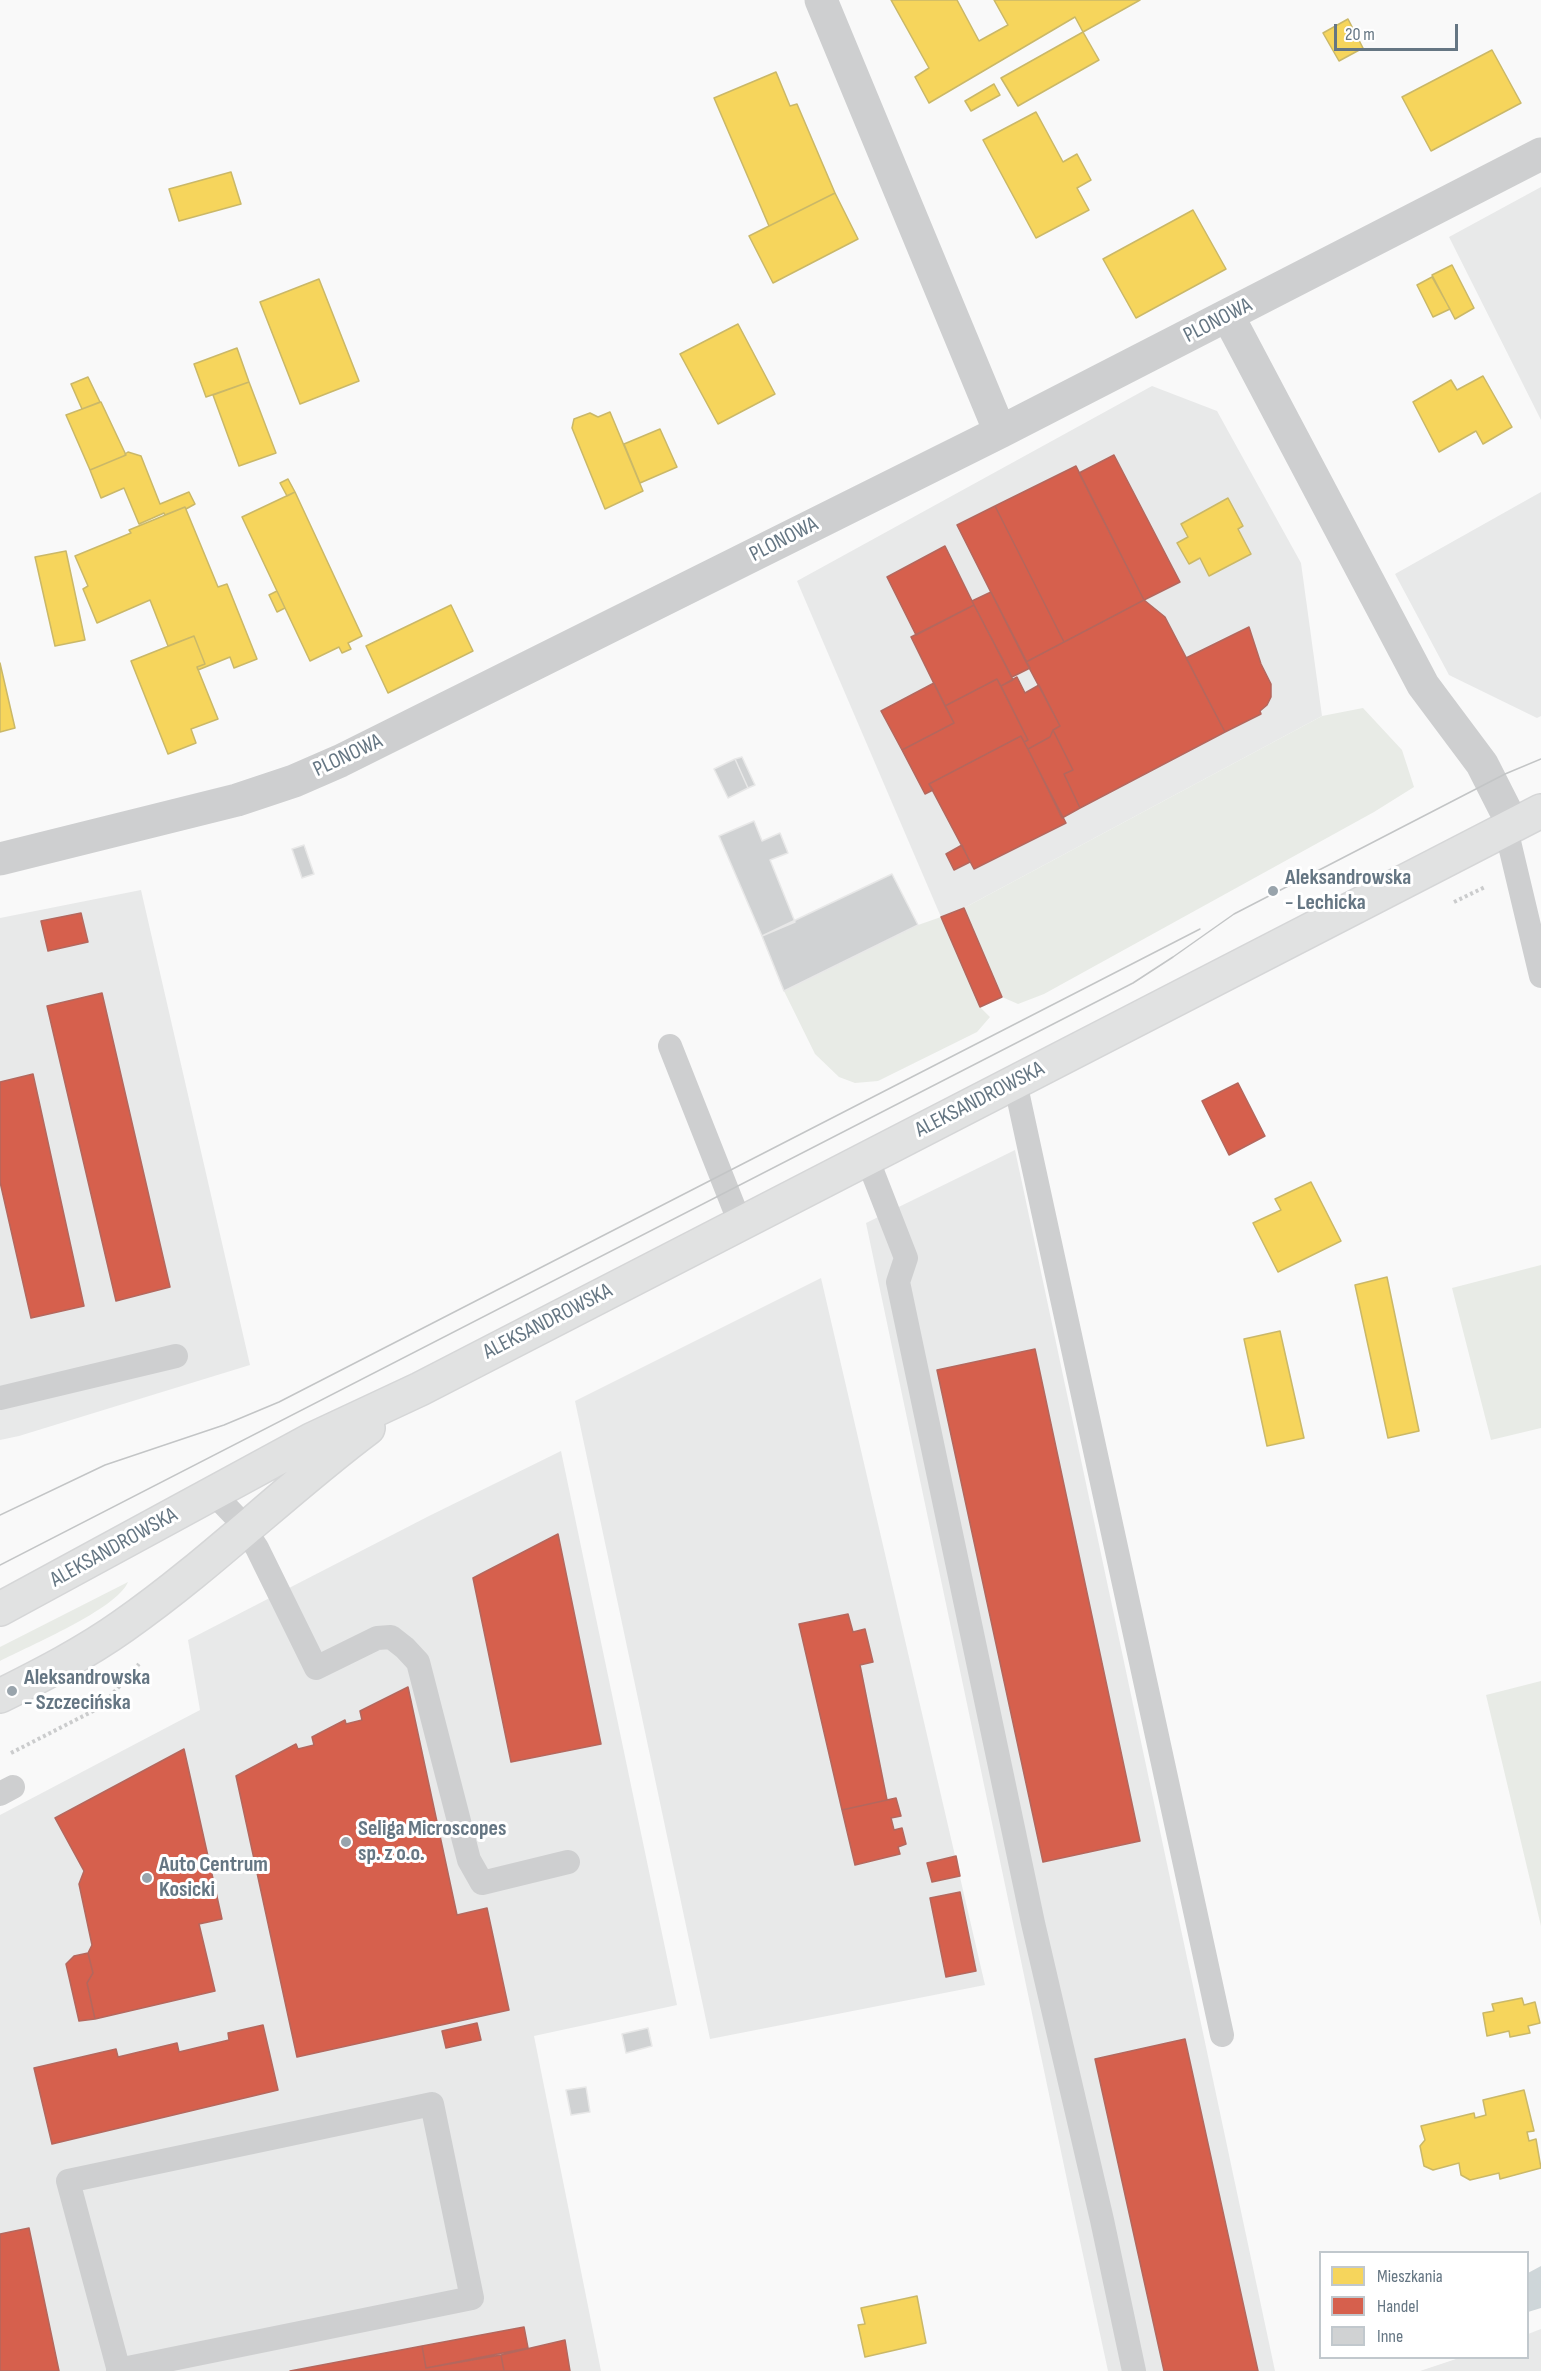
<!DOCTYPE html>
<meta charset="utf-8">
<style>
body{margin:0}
#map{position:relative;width:1541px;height:2371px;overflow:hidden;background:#f9f9f9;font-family:"Sofia Sans Condensed",sans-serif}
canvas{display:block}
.legend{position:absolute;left:1319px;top:2251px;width:210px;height:108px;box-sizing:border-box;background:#fff;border:2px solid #c1c8cd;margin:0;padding:8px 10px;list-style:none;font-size:18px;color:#657683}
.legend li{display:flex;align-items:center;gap:12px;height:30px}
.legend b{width:30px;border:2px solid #c1c8cd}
.scale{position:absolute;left:1334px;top:24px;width:124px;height:27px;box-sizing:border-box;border:3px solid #657683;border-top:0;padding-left:8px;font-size:18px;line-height:21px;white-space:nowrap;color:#657683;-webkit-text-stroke:4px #fff;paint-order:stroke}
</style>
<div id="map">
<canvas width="1541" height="2371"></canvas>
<ul class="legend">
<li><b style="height:16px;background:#f6d55c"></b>Mieszkania</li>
<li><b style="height:16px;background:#d6604d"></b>Handel</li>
<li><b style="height:16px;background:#d0d2d3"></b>Inne</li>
</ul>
<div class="scale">20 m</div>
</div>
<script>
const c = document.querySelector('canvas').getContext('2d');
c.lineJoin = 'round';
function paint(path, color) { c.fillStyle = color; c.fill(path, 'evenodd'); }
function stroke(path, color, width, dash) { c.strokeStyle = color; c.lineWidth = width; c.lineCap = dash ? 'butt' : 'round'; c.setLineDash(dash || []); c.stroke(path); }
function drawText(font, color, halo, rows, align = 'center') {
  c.font = font + ' "Sofia Sans Condensed",sans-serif'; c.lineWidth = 6; c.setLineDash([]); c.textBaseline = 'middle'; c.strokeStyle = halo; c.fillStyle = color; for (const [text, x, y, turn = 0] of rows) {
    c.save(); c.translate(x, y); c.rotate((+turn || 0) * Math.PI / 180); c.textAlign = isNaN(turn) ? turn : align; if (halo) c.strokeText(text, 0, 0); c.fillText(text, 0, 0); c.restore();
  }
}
const built = new Path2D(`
 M1541 187V420L1449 237Z
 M1152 386 1217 411 1301 563 1322 716 964 908 941 917 797 581Z
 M1541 492V716L1537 718 1449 675 1395 574Z
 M141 890 250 1365 19 1436 0 1440V918Z
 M1015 1150 1275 2371H1108L1071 2199 866 1223Z
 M821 1278 985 1985 710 2039 575 1401Z
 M561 1451 677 2005 534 2036 601 2371H0V1815L200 1710 188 1640 429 1516Z
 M1541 2329V2371H1420L1459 2358H1528V2334Z`);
const green = new Path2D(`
 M1363 708 1402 750 1414 787 1374 812 1044 994 1018 1004 1002 997 964 908 1322 716Z
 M941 917 980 1007 990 1017 977 1032 878 1081 855 1083 839 1077 815 1054 784 991 918 925Z
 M1541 1265V1428L1491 1440 1452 1288Z
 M128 1582C117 1609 29 1646 0 1661V1647Z
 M1541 1681V1926L1486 1695Z`);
const water = new Path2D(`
 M1541 2266V2308L1528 2312V2273Z`);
const homes = new Path2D(`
 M891 0H957L979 41 1008 25 994 0H1140L1083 32 1075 17 929 103 915 77 929 68Z
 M1348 19 1363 48 1339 61 1323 33Z
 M1083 32 1099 60 1018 106 1001 78Z
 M1492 50 1521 103 1431 151 1402 97Z
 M776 72 790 106 797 104 835 193 769 226 714 98Z
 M994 84 1000 95 971 111 965 101Z
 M1036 112 1063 162 1077 154 1091 180 1077 188 1089 210 1036 238 983 140Z
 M231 172 241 204 179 221 169 189Z
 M835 193 858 239 773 283 749 236Z
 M1193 210 1226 269 1136 318 1103 259Z
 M1452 265 1474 308 1455 319 1432 275Z
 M1432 277 1450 309 1433 317 1417 285Z
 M319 279 359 381 300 404 260 302Z
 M738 324 775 394 718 424 680 354Z
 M237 348 249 382 206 397 194 364Z
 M1483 376 1512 427 1483 444 1476 431 1439 452 1413 402 1451 380 1457 390Z
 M88 377 100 402 82 409 71 384Z
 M249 382 276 453 239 466 213 395Z
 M101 402 126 455 90 470 66 415Z
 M610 412 643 491 605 509 572 428 574 419 590 413 598 417Z
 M660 429 677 467 640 483 624 444Z
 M128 452 141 456 160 504 189 492 195 504 186 509 185 507 165 515 164 513 139 524 124 488 101 498 90 470 126 455 125 454Z
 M288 479 295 492 287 496 280 483Z
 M295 492 362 636 348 643 351 649 342 653 339 647 310 661 242 517Z
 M1228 498 1243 526 1238 529 1251 554 1209 576 1200 558 1189 564 1177 543 1188 537 1181 524Z
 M185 507 218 587 227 584 257 659 234 668 230 657 198 670 197 667 205 664 194 636 168 646 150 600 97 623 83 589 88 586 75 556 131 533 129 530Z
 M66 551 85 640 55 646 35 557Z
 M277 591 285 608 277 612 269 595Z
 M451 605 473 651 388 693 366 646Z
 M194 636 205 664 197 667 218 719 191 729 196 743 168 754 131 661Z
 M0 663 15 728 0 732Z
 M1311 1182 1341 1241 1278 1272 1253 1223 1281 1210 1275 1199Z
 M1387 1277 1419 1431 1388 1438 1355 1285Z
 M1280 1331 1304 1438 1267 1446 1244 1339Z
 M1522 1998 1524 2005 1535 2002 1540 2023 1528 2026 1530 2033 1510 2037 1509 2031 1487 2036 1483 2013 1494 2011 1492 2004Z
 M1524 2090 1534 2131 1527 2132 1529 2141 1536 2139 1541 2168 1500 2179 1499 2173 1470 2180 1461 2175 1459 2163 1433 2170 1424 2166 1420 2146 1425 2140 1421 2126 1474 2113 1475 2118 1486 2115 1483 2100Z
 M917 2296 926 2343 865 2357 858 2325 865 2324 861 2308Z`);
const shops = new Path2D(`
 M1114 455 1180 582 1144 600 1079 473Z
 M1076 466 1144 600 1064 642 995 506Z
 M995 506 1064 642 1026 662 957 525Z
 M945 546 974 605 916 635 887 577Z
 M991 592 1030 668 1012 677 972 601Z
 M1144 600 1165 617 1225 732 1080 808 1064 774 1073 770 1053 730 1060 726 1026 662Z
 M974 605 1013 680 1001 686 997 679 945 706 911 637Z
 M1249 627 1261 664 1271 684V697L1267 705 1260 711 1261 714 1225 732 1186 658Z
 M1017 677 1025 693 1039 685 1060 726 1053 730 1050 737 1028 749 1024 742 1028 740 1001 686Z
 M997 679 1028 740 1024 742 1021 736 929 784 933 790 925 794 902 750 954 723 945 706Z
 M934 683 954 723 902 750 881 711Z
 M1053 730 1073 770 1064 774 1080 808 1062 818 1028 749 1050 737Z
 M1021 736 1066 823 974 869 929 784Z
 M962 845 970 862 954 870 946 854Z
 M964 908 1002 997 980 1007 941 917Z
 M81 913 88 942 48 951 41 921Z
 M102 993 170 1287 116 1301 47 1006Z
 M33 1074 84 1306 31 1318 0 1182V1082Z
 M1238 1083 1265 1136 1229 1155 1202 1101Z
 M1035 1349 1140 1841 1043 1862 937 1370Z
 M558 1534 601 1744 511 1762 473 1578Z
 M848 1614 853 1632 865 1629 873 1662 860 1665 887 1800 842 1810 799 1624Z
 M408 1687 457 1915 487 1908 509 2010 297 2057 236 1776 296 1744 298 1749 314 1745 312 1737 345 1720 346 1724 362 1720 360 1711Z
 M184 1749 222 1919 199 1924 215 1991 95 2019 87 1983 93 1973 88 1953 92 1945 79 1884 84 1871 55 1818Z
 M896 1798 901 1816 891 1818 894 1830 902 1828 906 1844 898 1847 900 1854 855 1865 842 1810Z
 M956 1856 960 1876 932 1882 927 1863Z
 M960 1892 976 1971 946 1977 930 1898Z
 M88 1953 93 1973 87 1983 95 2019 79 2021 66 1964 74 1956Z
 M477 2023 481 2040 446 2048 442 2031Z
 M263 2025 278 2090 52 2144 34 2068 116 2049 118 2057 177 2043 179 2052 229 2040 228 2033Z
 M1185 2039 1258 2371H1164L1095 2059Z
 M29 2228 59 2371H0V2234Z
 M524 2327 528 2348 426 2368 422 2346Z
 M565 2340 570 2371H504L501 2355Z
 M422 2346 426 2368 501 2355 504 2371H290Z`);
const building = new Path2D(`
 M742 757 755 785 748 788 735 759Z
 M735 759 748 788 728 798 714 769Z
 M754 821 762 841 780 833 788 853 770 860 795 922 762 936 719 836Z
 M304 845 314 874 302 878 292 849Z
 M892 874 918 925 784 991 762 936Z
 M648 2028 652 2046 626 2053 622 2034Z
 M586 2087 590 2112 571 2115 566 2090Z`);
const path = new Path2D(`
 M1454 902 1485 887
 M11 1753 97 1709 108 1699 139 1664`);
const service = new Path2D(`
 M1506 829 1541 976
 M670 1046 740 1223
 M1015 1082 1222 2035
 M867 1158 906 1258 898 1282 1033 1923 1102 2220 1134 2371
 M0 1398 176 1356
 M213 1493 238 1519 257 1548 316 1668 377 1638 391 1637 405 1648 418 1662 469 1860 482 1883 568 1862
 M0 1794 13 1787
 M118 2370 472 2298 432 2104 68 2181 119 2371`);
const minor = new Path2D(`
 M821 0 1000 432
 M1228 316 1423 685 1482 764 1513 825
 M0 859 237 800 294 781 340 761 1000 432 1541 154`);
const secondary = new Path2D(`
 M0 1609 311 1440 420 1389 1541 811
 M0 1696C42 1675 85 1653 123 1626 209 1566 284 1491 368 1428`);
const tram = new Path2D(`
 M0 1515 105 1465 224 1425 279 1402 1200 929
 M0 1565 1133 983 1173 957 1234 914 1505 774 1541 759`);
const markers = [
 [1273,891,6,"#99a4ac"],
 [12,1691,6,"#99a4ac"],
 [346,1842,6,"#99a4ac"],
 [147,1878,6,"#99a4ac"]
];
const streetNames = [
 ["PLONOWA",1218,321,-27],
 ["PLONOWA",784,540,-27],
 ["PLONOWA",348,756,-25],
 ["ALEKSANDROWSKA",980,1100,-27],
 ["ALEKSANDROWSKA",548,1322,-27],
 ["ALEKSANDROWSKA",114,1548,-29]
];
const poiNames = [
 ["Aleksandrowska",1285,878],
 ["- Lechicka",1285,903],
 ["Aleksandrowska",24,1678],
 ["- Szczecińska",24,1703],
 ["Seliga Microscopes",358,1829],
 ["sp. z o.o.",358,1854],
 ["Auto Centrum",159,1865],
 ["Kosicki",159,1890]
];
paint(built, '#e8e9e9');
paint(green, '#e8ebe6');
paint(water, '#ced6d9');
paint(homes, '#f6d55c');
stroke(homes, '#cab868', 1.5);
paint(shops, '#d6604d');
stroke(shops, '#b4675d', 1.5);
paint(building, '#d0d2d3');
stroke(building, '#e8e8e8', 1.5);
stroke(secondary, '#d5d6d7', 36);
stroke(path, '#cbcccd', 4, [3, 3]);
stroke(service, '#cecfd0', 24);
stroke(minor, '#cecfd0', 33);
stroke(secondary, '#e1e2e2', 33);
stroke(tram, '#c3c5c6', 1.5);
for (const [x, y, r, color] of markers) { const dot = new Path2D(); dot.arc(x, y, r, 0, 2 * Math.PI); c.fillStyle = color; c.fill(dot); stroke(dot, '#fff', 2); }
drawText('22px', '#657683', '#fff', streetNames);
drawText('bold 22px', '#657683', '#fff', poiNames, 'left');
</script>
